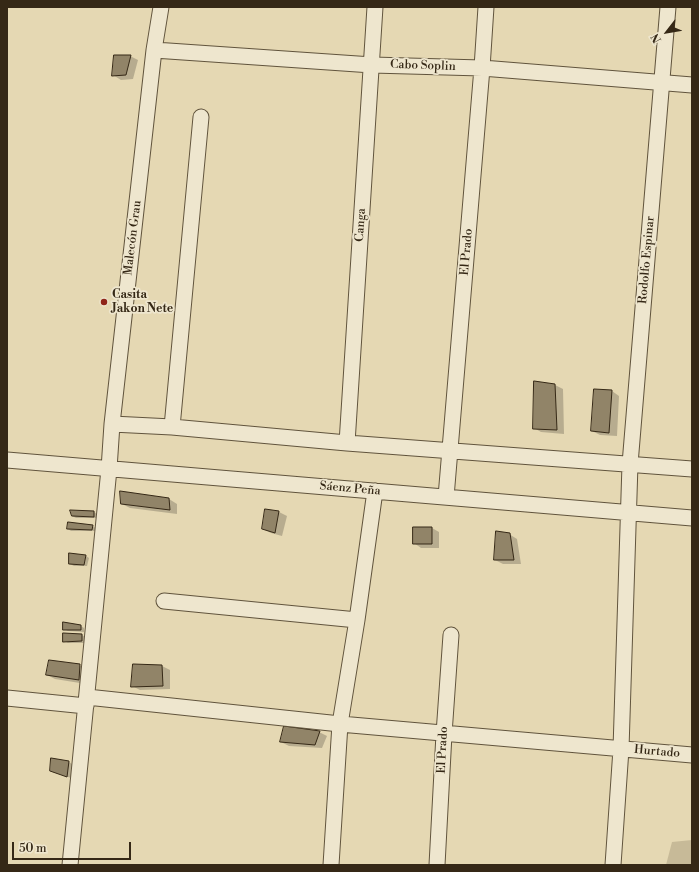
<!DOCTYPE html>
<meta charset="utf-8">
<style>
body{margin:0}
#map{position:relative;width:699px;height:872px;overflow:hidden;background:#e5d8b3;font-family:"Libre Bodoni",serif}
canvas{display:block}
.frame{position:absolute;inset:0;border:8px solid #352816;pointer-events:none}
.north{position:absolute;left:647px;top:12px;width:40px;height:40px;-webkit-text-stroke:3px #eee6ce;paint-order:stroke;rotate:239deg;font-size:11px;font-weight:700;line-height:16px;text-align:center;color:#352816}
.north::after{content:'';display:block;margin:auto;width:14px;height:18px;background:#352816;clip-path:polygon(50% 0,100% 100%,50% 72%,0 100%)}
.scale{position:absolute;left:12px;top:842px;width:119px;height:18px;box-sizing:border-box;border:2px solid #352816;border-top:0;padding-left:5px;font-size:12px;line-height:14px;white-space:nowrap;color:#352816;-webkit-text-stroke:3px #eee6ce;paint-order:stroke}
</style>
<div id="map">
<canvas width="699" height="872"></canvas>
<div class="frame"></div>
<div class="north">N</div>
<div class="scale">50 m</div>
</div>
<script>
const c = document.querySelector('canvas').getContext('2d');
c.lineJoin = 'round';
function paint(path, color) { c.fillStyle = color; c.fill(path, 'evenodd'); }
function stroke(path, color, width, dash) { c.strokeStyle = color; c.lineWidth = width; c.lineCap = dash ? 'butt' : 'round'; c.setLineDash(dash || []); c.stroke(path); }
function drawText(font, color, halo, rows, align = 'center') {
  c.font = font + ' "Libre Bodoni",serif'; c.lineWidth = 3.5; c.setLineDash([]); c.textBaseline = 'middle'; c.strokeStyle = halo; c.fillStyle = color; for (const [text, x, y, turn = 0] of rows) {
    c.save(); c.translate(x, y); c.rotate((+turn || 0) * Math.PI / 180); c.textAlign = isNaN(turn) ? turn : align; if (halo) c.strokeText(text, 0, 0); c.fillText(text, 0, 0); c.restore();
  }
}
const green = new Path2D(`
 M692 840V865H666L672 842Z`);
const shadow = new Path2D(`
 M130 56 138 60 133 79 121 80 113 75Z
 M535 382 555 385 563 389 564 434 541 432 534 428Z
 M612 391 619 396 617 436 600 435 592 431Z
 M121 493 169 499 177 504V514L130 508 122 504Z
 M266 510 279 512 287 516 282 536 271 533 263 529Z
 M71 511 94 512 97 514V518H76L72 516Z
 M92 526 96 528 95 531H71L68 529Z
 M432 528 439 532V548H421L414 543Z
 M509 534 517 539 521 564H503L495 560Z
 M86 556 89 558 87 566H74L70 564Z
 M81 626 84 628V632L68 631 64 629Z
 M82 635 85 637V643H68L64 641Z
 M79 665 87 670 86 684 55 679 47 675Z
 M134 665 162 666 170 670V689L140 690 132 686Z
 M319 732 327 736 322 748 289 746 281 742Z
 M52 760 69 762 72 764 71 778 51 771Z`);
const building = new Path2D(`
 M114 55H131L126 75 112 76Z
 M534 381 555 384 557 430 533 429Z
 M594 389 612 390 609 433 591 431Z
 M120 491 169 498 170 510 121 504Z
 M265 509 279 511 275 533 262 529Z
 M70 510 94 511V517L72 516Z
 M68 522 93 525 92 530 67 529Z
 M413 527H432V544H413Z
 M496 531 510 533 514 560H494Z
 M69 553 86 555 84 565 69 564Z
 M63 622 81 625V630H63Z
 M63 633 82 634V641L63 642Z
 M49 660 80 664 79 680 46 675Z
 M133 664 162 665 163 686 131 687Z
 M284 726 320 731 315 745 280 742Z
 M51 758 69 761 67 777 50 771Z`);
const minor = new Path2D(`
 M154 50 372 65 482 68 692 85
 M112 424 172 427 347 443 692 469
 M172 427 201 117
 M347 443 375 7
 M7 460 692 518
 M446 497 482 68 486 7
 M164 601 357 620
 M87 697 340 724 692 755
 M7 698 86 706
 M70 865 109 469 112 424 154 50 161 7
 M331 865 340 724 357 620 375 491
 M437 865 444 734 451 635
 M613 865 621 749 630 464 668 7`);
const markers = [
 [104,302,4,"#8f2418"]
];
const streetNames = [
 ["Cabo Soplin",423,66,2],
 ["Canga",361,225,-86],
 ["Malecón Grau",133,238,-83],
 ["El Prado",467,252,-85],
 ["Rodolfo Espinar",647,260,-85],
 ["Sáenz Peña",350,489,5],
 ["El Prado",443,750,-87],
 ["Hurtado",657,752,5]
];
const poiNames = [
 ["Casita",112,295],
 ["Jakon Nete",112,309]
];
paint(green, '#c7ba98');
paint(shadow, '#0003');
paint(building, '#918468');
stroke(building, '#352816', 1);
stroke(minor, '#61543d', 17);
stroke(minor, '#eee6ce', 15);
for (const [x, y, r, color] of markers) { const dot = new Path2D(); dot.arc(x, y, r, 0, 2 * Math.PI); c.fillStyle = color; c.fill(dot); stroke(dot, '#eee6ce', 1.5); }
drawText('12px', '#352816', '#eee6ce', streetNames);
drawText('bold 12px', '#352816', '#eee6ce', poiNames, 'left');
</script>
